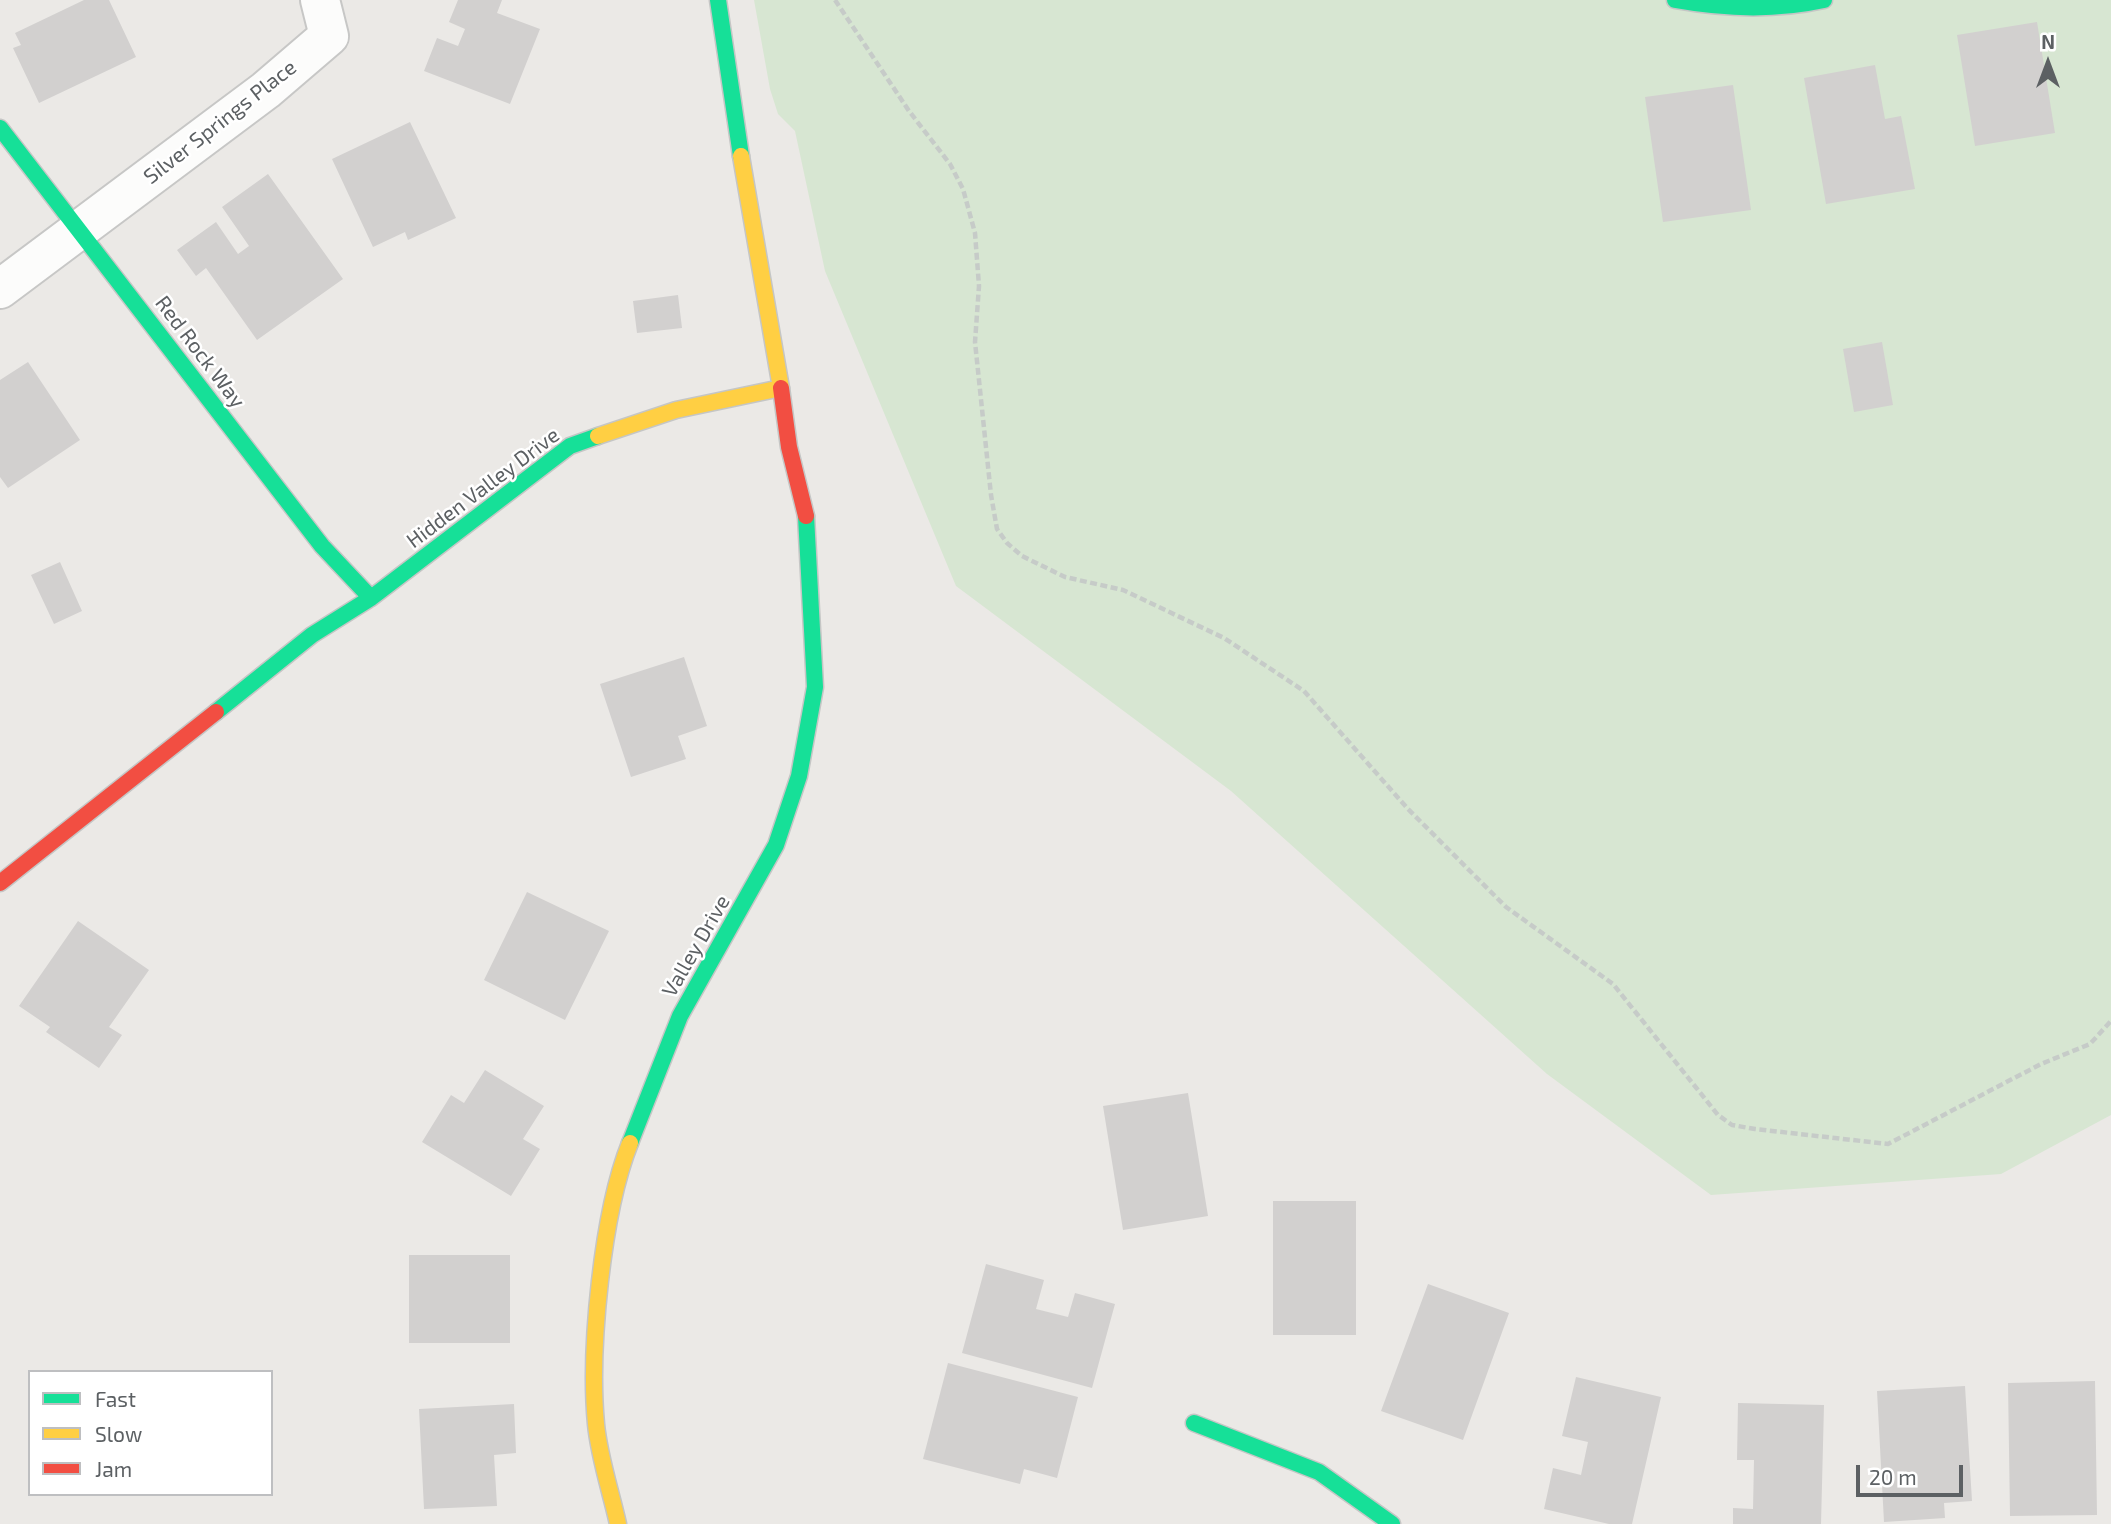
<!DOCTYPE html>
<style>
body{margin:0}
#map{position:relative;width:2111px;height:1524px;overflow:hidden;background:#ebe9e6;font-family:"Exo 2",sans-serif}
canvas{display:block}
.legend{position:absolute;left:28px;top:1370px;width:245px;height:126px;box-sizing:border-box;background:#fff;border:2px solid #bebfc1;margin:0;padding:9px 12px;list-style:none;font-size:21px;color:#5c6063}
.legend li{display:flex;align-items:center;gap:14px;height:35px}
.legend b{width:35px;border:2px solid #bebfc1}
.north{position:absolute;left:2013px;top:28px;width:70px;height:70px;-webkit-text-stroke:5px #fff;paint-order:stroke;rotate:0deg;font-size:19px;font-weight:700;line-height:28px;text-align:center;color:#5c6063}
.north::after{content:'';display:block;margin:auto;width:24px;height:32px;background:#5c6063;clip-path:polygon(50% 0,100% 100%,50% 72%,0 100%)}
.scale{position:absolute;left:1856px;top:1465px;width:107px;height:32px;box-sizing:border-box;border:4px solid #5c6063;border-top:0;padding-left:9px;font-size:21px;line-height:24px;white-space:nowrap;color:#5c6063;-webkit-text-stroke:5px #fff;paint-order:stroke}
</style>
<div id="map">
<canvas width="2111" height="1524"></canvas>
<ul class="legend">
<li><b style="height:9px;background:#16e098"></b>Fast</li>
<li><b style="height:9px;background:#ffcf43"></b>Slow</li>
<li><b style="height:9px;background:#f24e42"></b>Jam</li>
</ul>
<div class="north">N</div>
<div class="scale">20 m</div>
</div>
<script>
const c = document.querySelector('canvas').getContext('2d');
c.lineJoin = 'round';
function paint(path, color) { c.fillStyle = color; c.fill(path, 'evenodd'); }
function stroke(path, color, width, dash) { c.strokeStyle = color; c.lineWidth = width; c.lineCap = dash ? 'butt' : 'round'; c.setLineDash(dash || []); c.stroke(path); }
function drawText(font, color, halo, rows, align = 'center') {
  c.font = font + ' "Exo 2",sans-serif'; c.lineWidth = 5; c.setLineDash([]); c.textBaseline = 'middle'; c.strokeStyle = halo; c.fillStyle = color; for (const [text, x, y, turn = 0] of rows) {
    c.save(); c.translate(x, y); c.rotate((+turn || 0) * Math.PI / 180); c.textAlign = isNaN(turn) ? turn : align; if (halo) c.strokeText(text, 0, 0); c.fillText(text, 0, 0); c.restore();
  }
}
const green = new Path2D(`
 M754 0H2111V1115L2001 1174 1711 1195 1547 1074 1231 791 956 586 825 271 795 131 778 114 770 89Z`);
const building = new Path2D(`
 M84 0H109L136 57 39 103 13 48 21 45 15 33Z
 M458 0H502L497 13 540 29 510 104 424 71 437 38 458 46 465 29 449 22Z
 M2037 22 2055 133 1975 146 1957 35Z
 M1875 65 1885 119 1901 116 1915 189 1826 204 1804 78Z
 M1733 85 1751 210 1663 222 1645 97Z
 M410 122 456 218 408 240 405 232 373 247 332 159Z
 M268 174 343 279 257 340 206 268 196 276 177 250 216 222 238 254 249 246 222 207Z
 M678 295 682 328 637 333 633 301Z
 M1882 342 1893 405 1854 412 1843 349Z
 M28 362 80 440 8 488 0 477V380Z
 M60 562 82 611 54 624 31 575Z
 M684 657 707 726 678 736 686 759 631 777 600 684Z
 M527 892 609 931 565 1020 484 980Z
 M78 921 149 970 109 1027 122 1035 99 1068 46 1032 50 1027 19 1006Z
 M485 1070 544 1106 523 1139 540 1149 511 1196 422 1142 451 1095 464 1103Z
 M1188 1093 1208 1216 1123 1230 1103 1106Z
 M1273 1201H1356V1335H1273Z
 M409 1255H510V1343H409Z
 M986 1264 1044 1280 1036 1309 1068 1317 1075 1293 1115 1304 1092 1388 962 1353Z
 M1428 1284 1509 1313 1463 1440 1381 1411Z
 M948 1363 1078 1397 1057 1478 1024 1469 1020 1484 923 1459Z
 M1576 1377 1661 1397 1632 1524H1609L1544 1509 1553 1468 1581 1475 1588 1442 1562 1436Z
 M2095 1381 2097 1515 2010 1516 2008 1383Z
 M1965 1386 1972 1501 1944 1503 1945 1518 1884 1522 1877 1391Z
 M1738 1403 1824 1405 1821 1524H1733V1508L1753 1509 1754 1460H1737Z
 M514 1404 516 1453 494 1455 497 1506 424 1509 419 1409Z`);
const path = new Path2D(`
 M835 0 909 111 950 164 963 189 975 233 979 286 975 342 991 495 997 529 1007 543 1022 556 1065 577 1123 590 1224 638 1304 691 1408 809 1506 907 1613 984 1718 1115 1732 1125 1755 1129 1888 1144 2041 1064 2090 1044 2111 1021`);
const street = new Path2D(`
 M0 289 266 90 329 36 320 0`);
const fast = new Path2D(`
 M718 0 741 156
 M1675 0C1725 9 1774 11 1824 0
 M0 128 322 546 371 598
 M216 712 312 635 371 598 570 446 598 436
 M630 1143 680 1016 776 845 799 776 815 687 806 516
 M1194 1423 1319 1472 1392 1524`);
const slow = new Path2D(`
 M598 436 676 410 781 388 741 156
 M618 1524C611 1492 599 1457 596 1424 589 1350 602 1213 630 1143`);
const jam = new Path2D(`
 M781 388 789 447 806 516
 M0 883 216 712`);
const streetNames = [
 ["Silver Springs Place",220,122,-38],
 ["Red Rock Way",200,352,53],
 ["Hidden Valley Drive",483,488,-37],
 ["Valley Drive",696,946,-60]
];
paint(green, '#d7e6d2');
paint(building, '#d2d0cf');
stroke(street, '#c7c7c6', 42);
stroke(fast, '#c5c6c5', 19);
stroke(slow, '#c5c6c5', 19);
stroke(jam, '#c5c6c5', 19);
stroke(path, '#c6cbc8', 4.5, [7, 3.5]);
stroke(street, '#fcfcfb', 38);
stroke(fast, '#16e098', 16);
stroke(slow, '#ffcf43', 16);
stroke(jam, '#f24e42', 16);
drawText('21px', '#5c6063', '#fff', streetNames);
</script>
